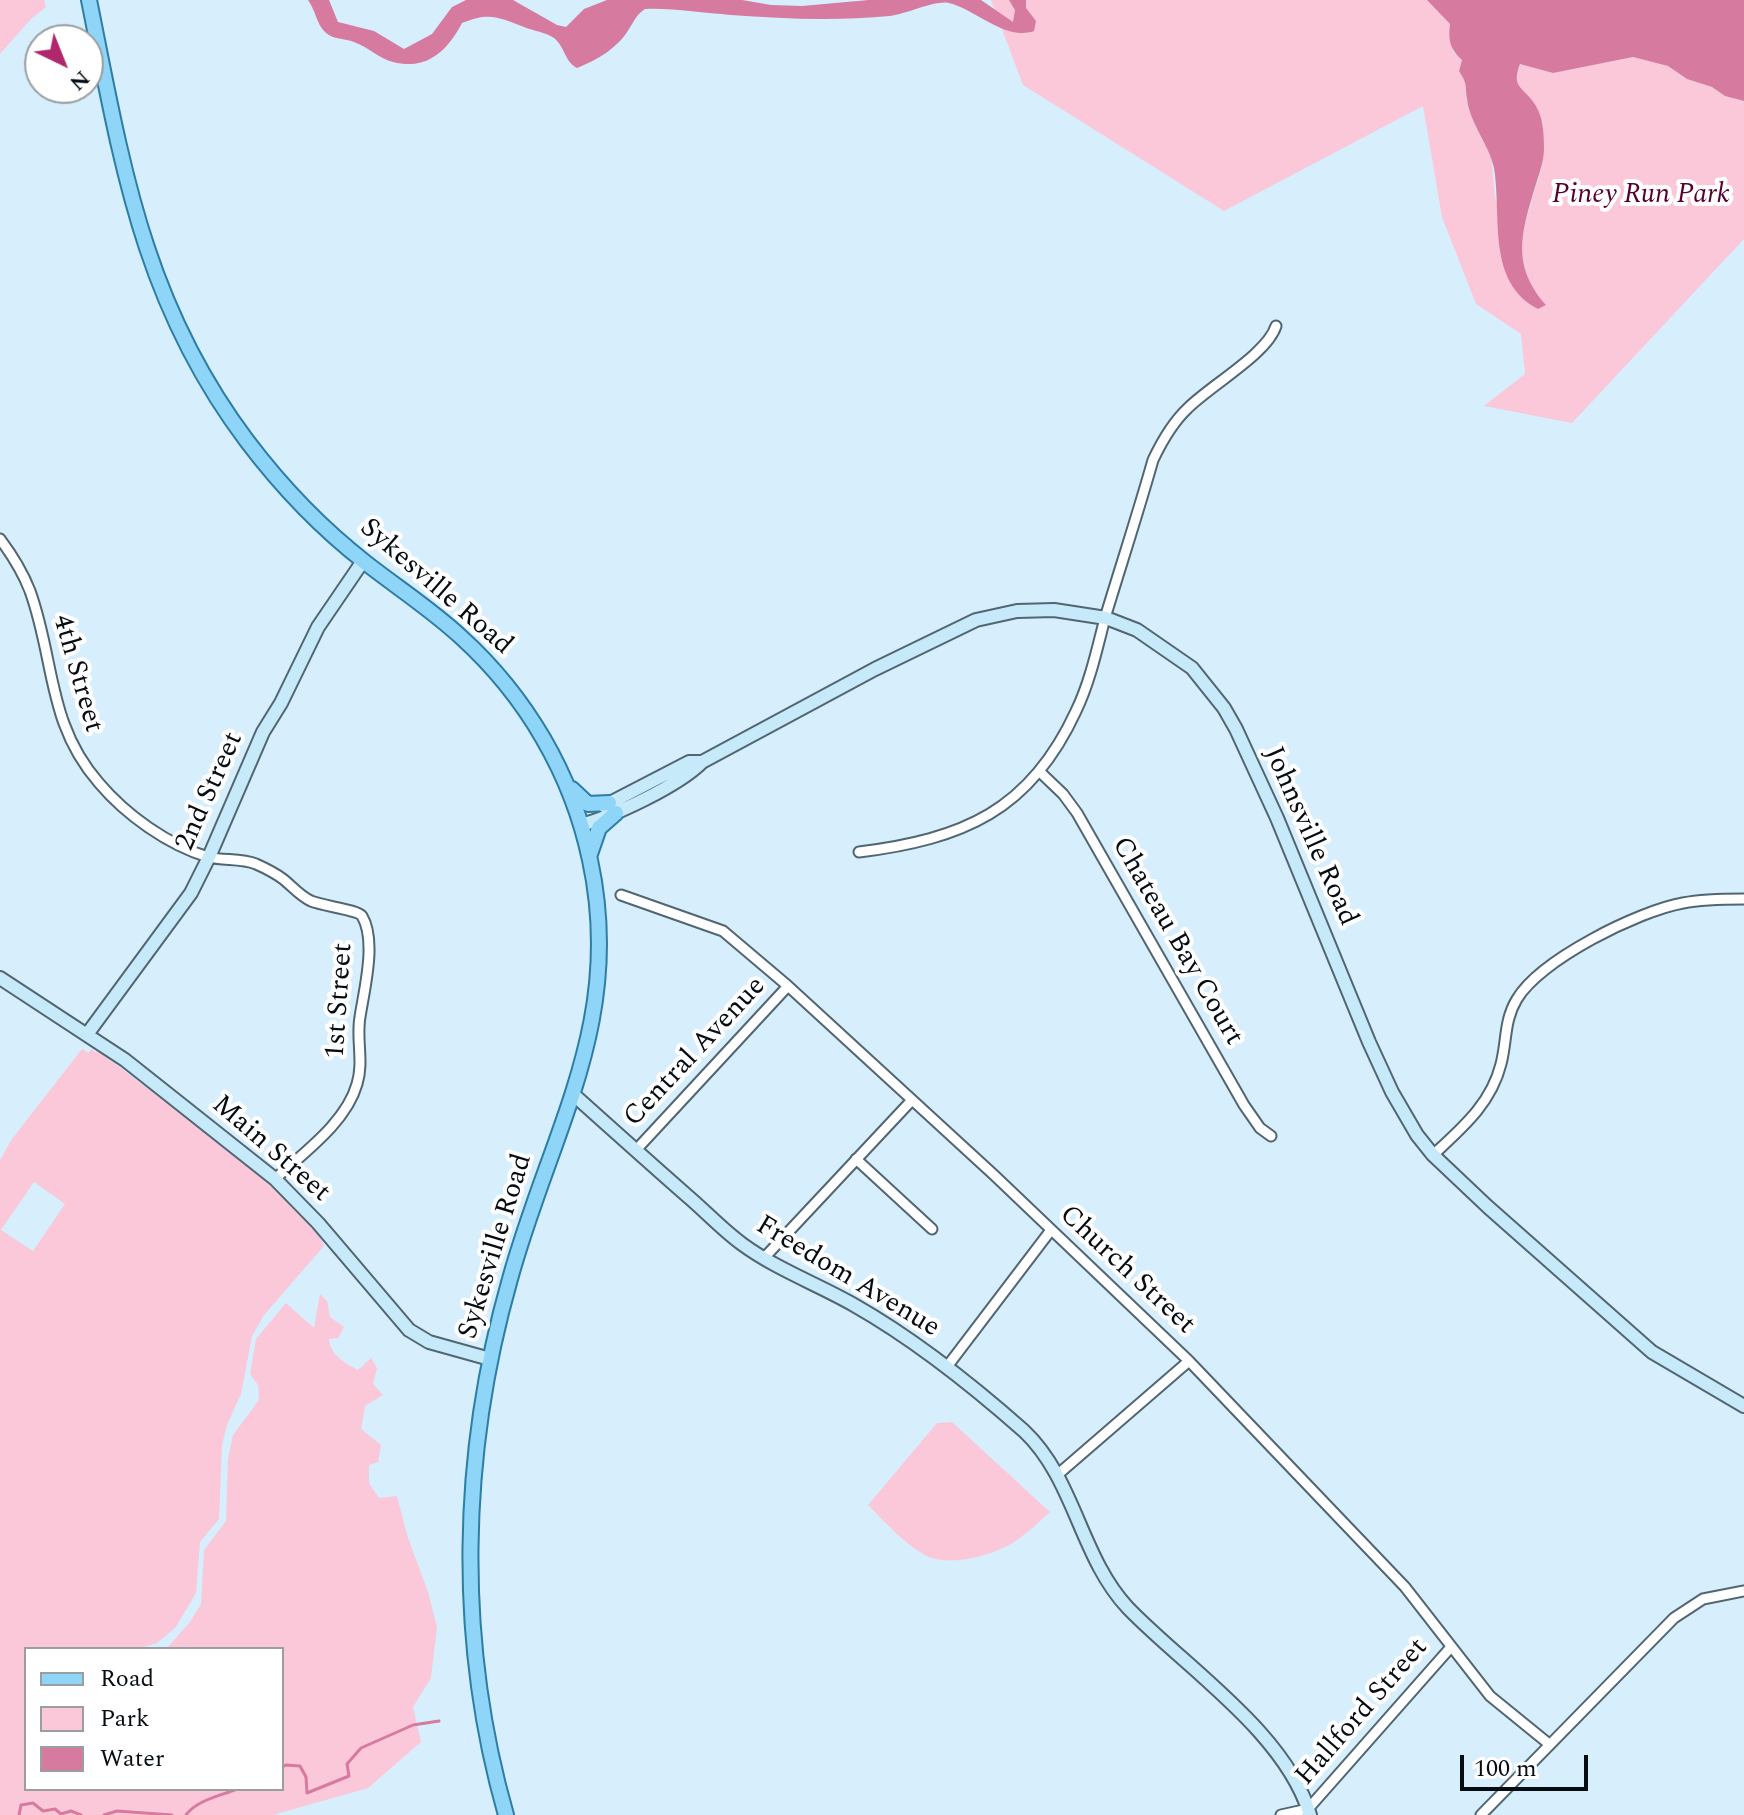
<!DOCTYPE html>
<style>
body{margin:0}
#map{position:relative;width:1744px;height:1815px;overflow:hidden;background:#d7eefc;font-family:Spectral,serif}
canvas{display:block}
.legend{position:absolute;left:24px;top:1647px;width:260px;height:144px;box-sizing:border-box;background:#fff;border:2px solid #9b9ea0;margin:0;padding:10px 14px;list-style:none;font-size:24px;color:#060d12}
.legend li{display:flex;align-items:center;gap:16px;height:40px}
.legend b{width:40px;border:2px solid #9b9ea0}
.north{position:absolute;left:24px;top:24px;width:80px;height:80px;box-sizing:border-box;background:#fff;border:2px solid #9b9ea0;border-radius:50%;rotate:137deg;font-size:22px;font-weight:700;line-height:32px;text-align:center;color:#060d12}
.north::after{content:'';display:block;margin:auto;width:28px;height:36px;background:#b0286c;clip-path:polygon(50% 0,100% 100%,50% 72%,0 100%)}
.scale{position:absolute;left:1460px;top:1755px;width:128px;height:36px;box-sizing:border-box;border:4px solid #060d12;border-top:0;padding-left:10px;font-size:24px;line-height:28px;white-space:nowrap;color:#060d12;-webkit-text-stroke:6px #fff;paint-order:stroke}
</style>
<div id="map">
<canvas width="1744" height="1815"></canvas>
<ul class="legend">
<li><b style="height:10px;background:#8fd5f8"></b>Road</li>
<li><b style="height:22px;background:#fbc8da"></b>Park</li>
<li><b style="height:22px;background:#d67a9f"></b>Water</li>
</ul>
<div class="north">N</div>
<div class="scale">100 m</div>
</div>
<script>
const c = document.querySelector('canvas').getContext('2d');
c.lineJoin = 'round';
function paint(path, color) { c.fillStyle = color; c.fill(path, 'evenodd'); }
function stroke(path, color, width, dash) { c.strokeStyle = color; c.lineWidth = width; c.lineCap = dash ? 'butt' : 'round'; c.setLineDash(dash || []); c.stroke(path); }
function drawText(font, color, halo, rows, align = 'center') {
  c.font = font + ' Spectral,serif'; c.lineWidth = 8; c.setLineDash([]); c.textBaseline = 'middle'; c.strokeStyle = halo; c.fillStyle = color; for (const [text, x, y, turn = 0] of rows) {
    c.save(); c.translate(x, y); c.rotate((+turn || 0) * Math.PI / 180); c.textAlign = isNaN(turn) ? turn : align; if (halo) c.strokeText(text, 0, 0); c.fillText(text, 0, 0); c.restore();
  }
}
const green = new Path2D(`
 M0 0H44L46 7 31 19 0 54Z
 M991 0H1427L1450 24 1453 52 1462 60 1459 71 1468 84 1466 99 1476 127 1491 153 1495 198 1538 309 1545 305 1528 284 1522 255 1521 237 1542 166 1544 149 1543 125 1535 105 1518 85 1515 76 1521 64 1553 73 1633 57 1668 66 1687 79 1712 87 1725 96 1744 101V239L1572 423 1484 406 1525 374 1521 334 1476 304 1442 217 1423 106 1224 211 1023 85Z
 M82 1049 88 1053 92 1049 96 1053 98 1051C133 1078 322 1214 324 1246L264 1315 252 1336 241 1394 227 1425 222 1445 219 1519 200 1542 196 1593 176 1627 157 1643 138 1649H26V1789H282V1649H166L190 1622 201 1604 204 1550 226 1521 228 1459 233 1435 259 1400 258 1385 250 1374 256 1339 286 1303 314 1328 320 1294 327 1301 330 1317 344 1327 338 1338 329 1339C331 1356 344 1362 358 1370L371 1358 377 1368 373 1384 383 1395 365 1406 361 1429 381 1445 378 1462 369 1465V1483L379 1498 397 1496 408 1538 428 1592 437 1627 431 1678 413 1707 421 1742 368 1788 273 1815H0V1160L12 1139ZM34 1182 65 1204 33 1251 1 1230Z
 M952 1422 1050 1512C1040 1521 1029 1532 1017 1540 996 1555 947 1569 923 1554 903 1542 885 1522 868 1505L937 1423Z`);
const water = new Path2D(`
 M308 0H329L338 22 374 31 404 49 432 34 452 7 466 0H513L557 25 566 27 584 9 607 0H742L771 5 802 6 869 0H981L1013 22 1015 10 1009 0H1026V8L1036 21 1034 31C1005 41 977 10 949 3 935 0 907 14 890 16 838 21 783 19 731 15 702 13 674 8 645 9 636 15 635 20 629 29 618 48 597 60 577 68 565 62 565 47 554 38 545 32 534 31 524 27 497 17 490 12 462 23 448 50 427 71 393 62 380 59 368 47 354 42 345 38 333 40 325 32 316 23 316 11 308 0Z
 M1427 0H1744V101L1725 96 1712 87 1687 79 1668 66 1633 57 1553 73 1520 64C1510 89 1525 87 1536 106 1543 118 1544 133 1544 148 1544 161 1540 171 1536 184 1522 231 1510 264 1546 305L1538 309C1486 282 1502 216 1494 168 1489 144 1470 124 1467 99 1465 85 1468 85 1459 71L1462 60C1450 49 1448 40 1450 24Z`);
const stream = new Path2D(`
 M282 1767 286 1765 300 1766 306 1777 307 1793 349 1776 347 1764 361 1748 413 1725 439 1721
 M19 1815 21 1805 33 1803 43 1811 55 1809 61 1814 71 1811 81 1815
 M104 1815 117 1811 172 1815
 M186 1815C197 1800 220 1796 237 1789`);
const street = new Path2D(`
 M0 539C12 555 23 573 30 591 55 660 47 724 99 783 126 815 168 845 208 857 224 861 241 858 256 864 265 868 275 873 283 879 292 886 300 896 311 901 323 906 358 910 362 916 377 941 364 990 360 1017 356 1039 364 1062 357 1084 346 1123 303 1153 275 1179
 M1040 772 1063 794 1077 813 1244 1105 1260 1128 1271 1136
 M859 852C963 839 1030 811 1076 711 1090 682 1097 649 1105 618 1121 565 1138 513 1153 460 1162 441 1172 423 1188 408 1211 385 1267 354 1276 326
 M621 895 723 931 788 986 994 1175 1189 1361 1405 1587 1490 1696 1549 1744
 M636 1150 788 986
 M1433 1155C1462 1128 1491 1104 1501 1064 1507 1041 1504 1020 1517 999 1540 960 1638 911 1683 903 1703 899 1724 899 1744 899
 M856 1159 932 1229
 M764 1258 912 1100
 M946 1368 1051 1230
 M1056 1476 1189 1361
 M1281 1815 1308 1809 1451 1647
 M1481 1815 1674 1618 1703 1599 1744 1591`);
const secondary = new Path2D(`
 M604 806 689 762H702
 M581 825C614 816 678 786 702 762L875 669 976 620 1017 611 1054 610 1106 618 1137 630 1192 668 1224 708 1236 729 1277 818 1369 1042 1392 1092 1417 1135 1433 1155 1488 1207 1652 1352 1744 1406
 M0 978 125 1060 275 1179 318 1223 409 1330 429 1342 490 1359
 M88 1033 191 893 209 857 263 732 281 703 318 627 363 561
 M574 1095C613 1130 652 1165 692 1200 708 1214 724 1231 742 1244 776 1269 817 1284 854 1305 914 1339 972 1385 1024 1431 1075 1479 1080 1557 1128 1608 1186 1668 1286 1733 1310 1815`);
const primary = new Path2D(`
 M89 0C122 164 143 303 247 441 281 486 321 528 366 563 398 588 432 610 461 637 526 696 572 774 590 860 625 1022 551 1130 510 1279 460 1454 456 1640 506 1815
 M572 789 588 804 609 803
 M590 854 599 828 616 813`);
const parkNames = [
 ["Piney Run Park",1641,197]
];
const streetNames = [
 ["Sykesville Road",435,588,41],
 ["4th Street",76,674,74],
 ["2nd Street",211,792,-66],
 ["Johnsville Road",1309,837,66],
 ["Chateau Bay Court",1176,942,60],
 ["1st Street",341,1001,-86],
 ["Central Avenue",696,1053,-47],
 ["Main Street",270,1150,41],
 ["Sykesville Road",497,1247,-73],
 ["Church Street",1126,1271,43],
 ["Freedom Avenue",847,1278,31],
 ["Hallford Street",1363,1713,-49]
];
paint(green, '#fbc8da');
paint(water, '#d67a9f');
stroke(stream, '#d67a9f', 3);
stroke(street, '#526672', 13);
stroke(secondary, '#526672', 16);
stroke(primary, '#2e7da4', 18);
stroke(street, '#fff', 9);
stroke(secondary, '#c7eafb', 12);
stroke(primary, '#8fd5f8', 14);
drawText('italic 28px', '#55002f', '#fff', parkNames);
drawText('28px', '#060d12', '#fff', streetNames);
</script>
